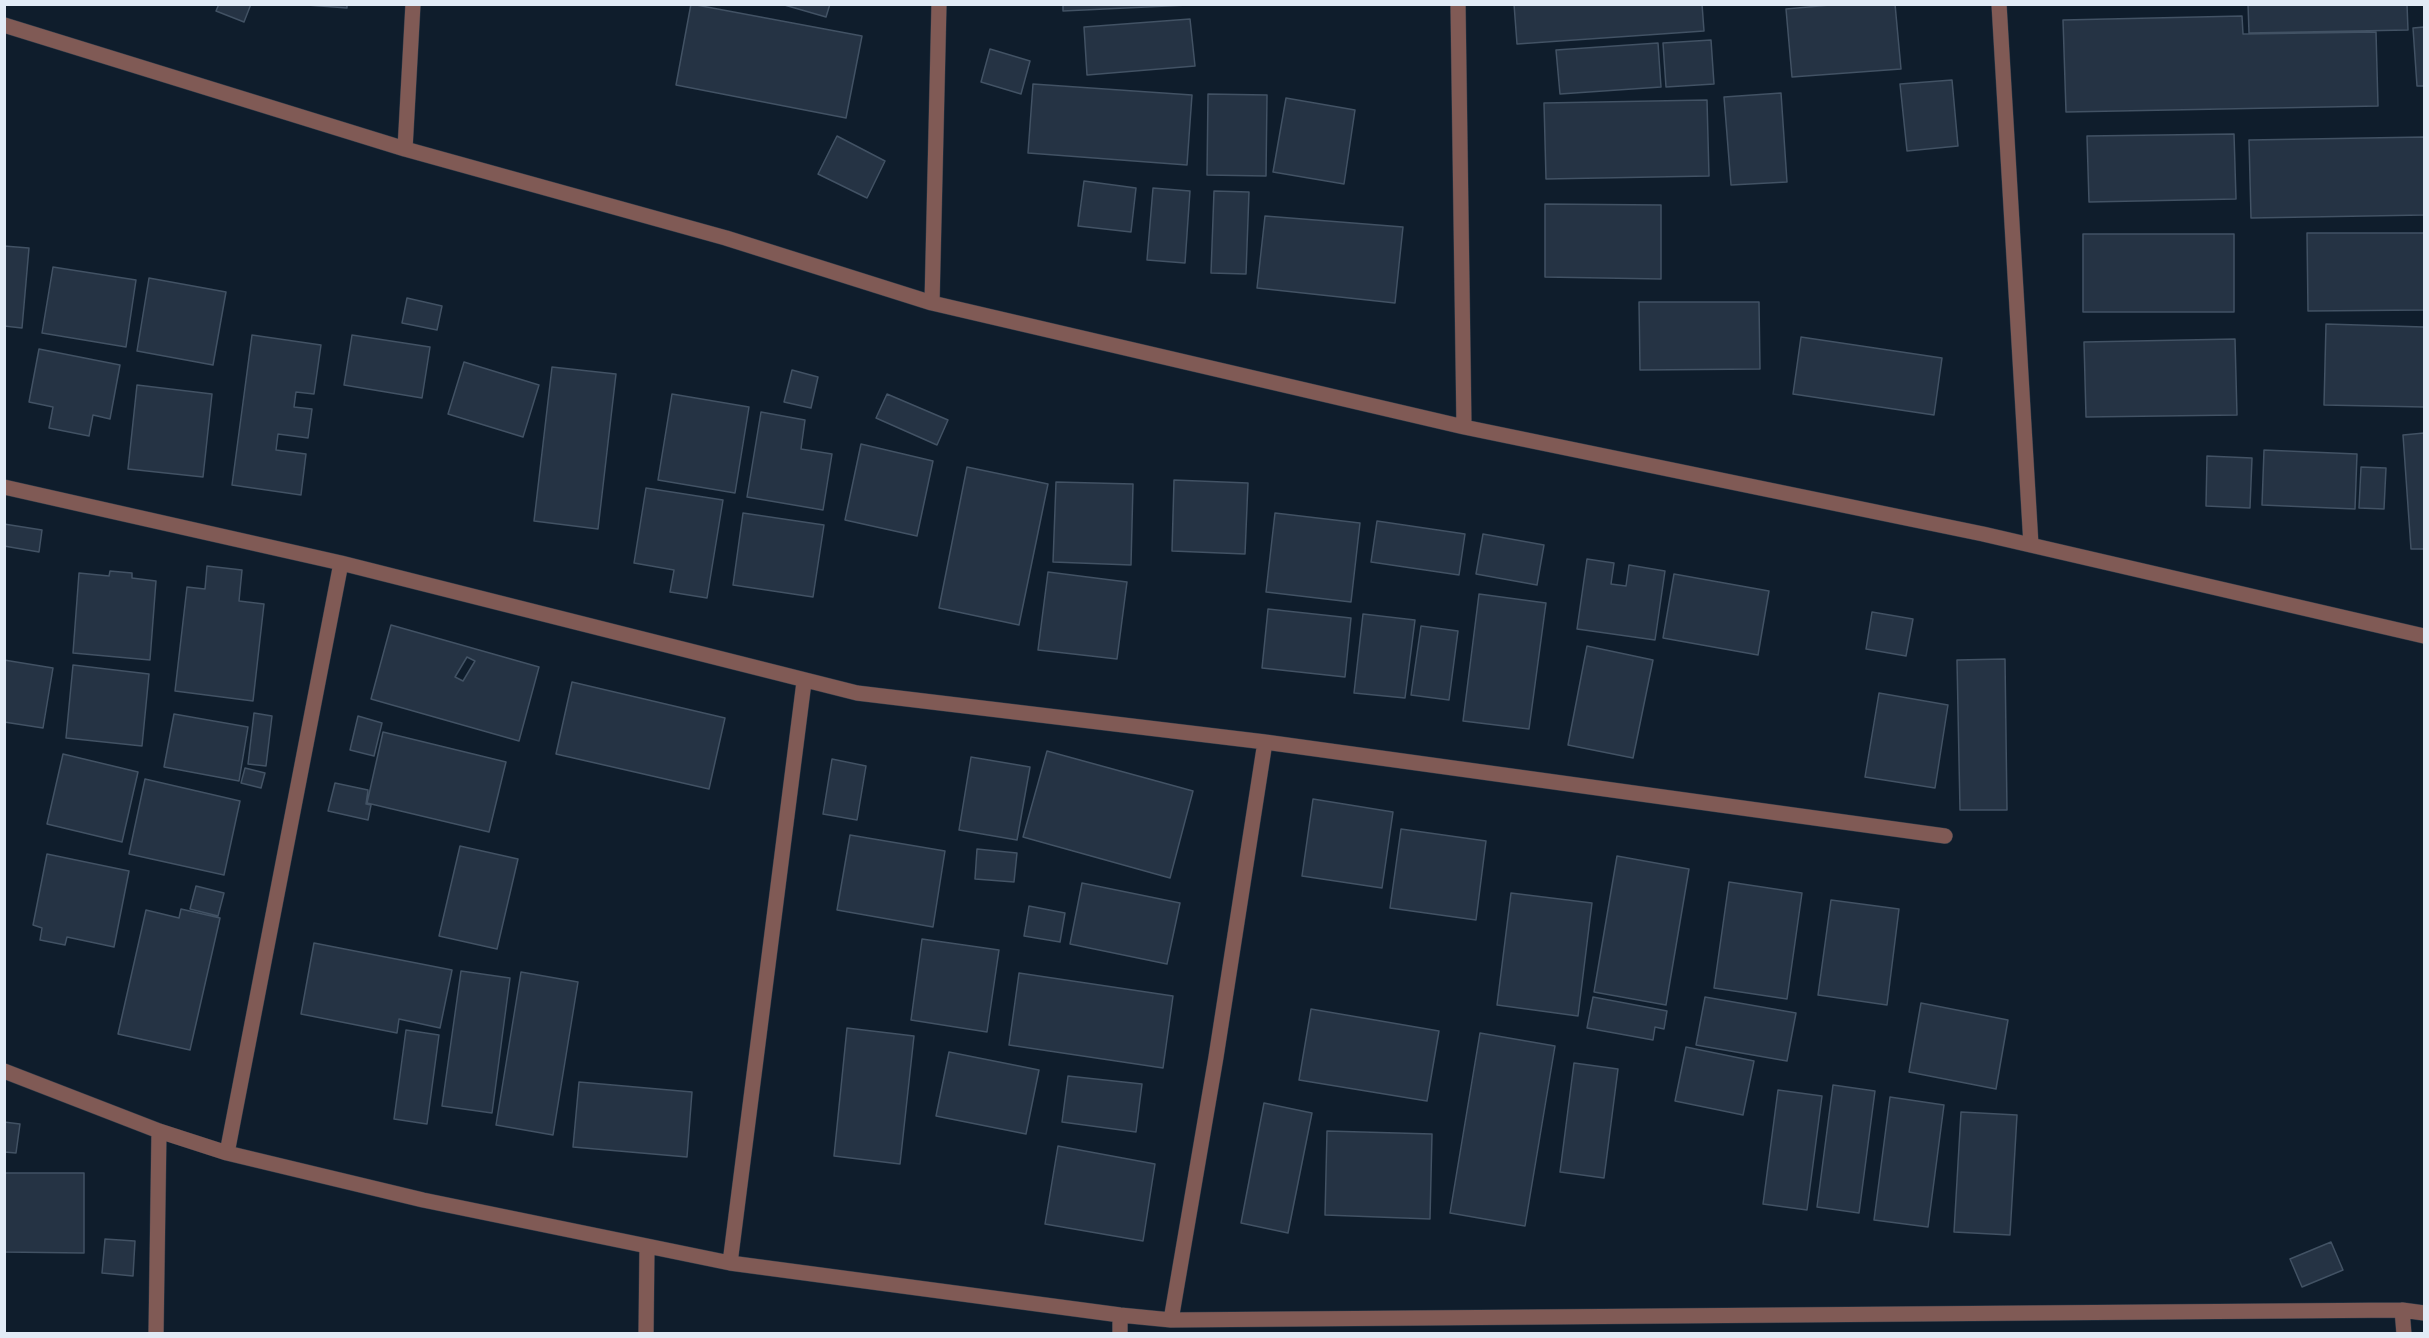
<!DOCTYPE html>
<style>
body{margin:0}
#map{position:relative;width:2429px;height:1338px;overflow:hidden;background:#0f1d2c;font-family:"Fira Sans",sans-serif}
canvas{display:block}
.frame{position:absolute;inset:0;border:6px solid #e2ebf6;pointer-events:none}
</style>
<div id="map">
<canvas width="2429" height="1338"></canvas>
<div class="frame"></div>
</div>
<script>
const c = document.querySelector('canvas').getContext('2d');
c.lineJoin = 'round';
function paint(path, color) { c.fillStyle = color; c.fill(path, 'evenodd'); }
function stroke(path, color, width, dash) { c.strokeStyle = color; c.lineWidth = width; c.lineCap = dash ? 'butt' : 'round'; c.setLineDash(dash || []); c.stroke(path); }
const building = new Path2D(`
 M219 4H251L244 22 216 11Z
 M294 4H347V8Z
 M691 4 862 36 846 118 676 85Z
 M781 4H830L826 17Z
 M1063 4H1188V5L1063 11Z
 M1514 4H1702L1704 31 1517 44Z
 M1841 4H1895L1901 69 1792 77 1786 9Z
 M2248 4H2407L2408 30 2249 33Z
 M2242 16 2243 34 2376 32 2378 106 2066 112 2063 20Z
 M1190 19 1195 66 1087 75 1084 27Z
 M2424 27V86H2417L2413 28Z
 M1711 40 1714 84 1666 87 1663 43Z
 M1658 43 1661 87 1560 94 1556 50Z
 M990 49 1030 61 1021 94 981 82Z
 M1952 80 1958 146 1907 151 1900 84Z
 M1033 84 1192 95 1187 165 1028 153Z
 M1781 93 1787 182 1731 185 1724 97Z
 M1208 94 1267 95 1266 176 1207 175Z
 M1286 98 1355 110 1344 184 1273 172Z
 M1707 100 1709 176 1546 179 1544 103Z
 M2234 134 2236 199 2089 202 2087 136Z
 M837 136 885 161 867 198 818 174Z
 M2424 137V215L2251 218 2249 140Z
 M1084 181 1136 188 1131 232 1078 226Z
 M1153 188 1190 191 1185 263 1147 260Z
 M1214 191 1249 192 1246 274 1211 273Z
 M1545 204 1661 205V279L1545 277Z
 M1265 216 1403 227 1395 303 1257 288Z
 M2307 233H2424V310L2308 311Z
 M2083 234H2234V312H2083Z
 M4 246 29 248 22 328 4 326Z
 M53 267 136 280 126 347 42 333Z
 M149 278 226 292 213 365 137 351Z
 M407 298 442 306 437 330 402 323Z
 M1639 302H1759L1760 369 1640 370Z
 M2326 324 2424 327V407L2324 405Z
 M252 335 321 345 314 394 296 392 294 407 312 409 308 438 278 434 276 450 306 454 301 495 232 485Z
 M352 335 430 347 422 398 344 385Z
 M1801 337 1942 358 1934 415 1793 394Z
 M2235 339 2237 415 2086 417 2084 342Z
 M39 349 120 365 110 419 93 415 89 436 49 428 53 407 29 402Z
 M464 362 539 385 523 437 448 414Z
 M552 367 616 374 598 529 534 521Z
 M792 370 818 377 811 408 784 402Z
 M137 385 212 394 203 477 128 469Z
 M672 394 749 407 735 493 658 480Z
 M887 394 948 420 937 445 876 418Z
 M761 412 805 420 801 449 832 454 823 510 747 497Z
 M2424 433V549H2411L2403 435Z
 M861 444 933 461 917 536 845 520Z
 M2264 450 2357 454 2355 509 2262 505Z
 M2207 456 2252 458 2250 508 2206 506Z
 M967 467 1048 484 1019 625 939 608Z
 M2361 467 2386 468 2384 509 2359 508Z
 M1174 480 1248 483 1245 554 1172 551Z
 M1056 482 1133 484 1131 565 1053 562Z
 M646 488 723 500 707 598 670 592 674 570 634 563Z
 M743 513 824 525 813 597 733 585Z
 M1275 513 1360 523 1351 602 1266 592Z
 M1377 521 1465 534 1459 575 1371 562Z
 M4 524 42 530 39 552 4 546Z
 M1483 534 1544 545 1537 585 1476 574Z
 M1587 559 1614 563 1611 584 1626 586 1629 565 1665 571 1655 640 1577 629Z
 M207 566 242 570 239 601 264 604 253 701 175 691 187 587 205 589Z
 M110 571 132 573V578L156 581 150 660 73 653 79 573 109 576Z
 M1048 572 1127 582 1117 659 1038 650Z
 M1674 574 1769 591 1758 655 1663 638Z
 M1479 594 1546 603 1529 729 1463 721Z
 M1268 609 1351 618 1345 677 1262 668Z
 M1872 612 1913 619 1906 656 1866 649Z
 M1363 614 1415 620 1405 698 1354 693Z
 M391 625 539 667 519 741 371 699ZM467 657 475 661 463 681 455 677Z
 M1421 626 1458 631 1449 700 1411 695Z
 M1587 646 1653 660 1633 758 1568 745Z
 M2005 659 2007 810H1960L1957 660Z
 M4 660 53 668 43 728 4 722Z
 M73 665 149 674 142 746 66 738Z
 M572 682 725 718 709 789 556 754Z
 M1879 693 1948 705 1935 788 1865 777Z
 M254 713 272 716 266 766 248 764Z
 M174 714 248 727 239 781 164 767Z
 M358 716 382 723 374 756 350 750Z
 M383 732 506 762 489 832 367 803Z
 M1047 751 1193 791 1170 878 1023 837Z
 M63 754 138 772 122 842 47 824Z
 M971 757 1030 767 1017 840 959 830Z
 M832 759 866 766 857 820 823 814Z
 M245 768 265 773 261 788 241 783Z
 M145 779 240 801 224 875 129 854Z
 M335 783 368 790 366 804 371 805 368 820 328 811Z
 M1313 799 1393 812 1382 888 1302 876Z
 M1401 829 1486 841 1476 920 1390 908Z
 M850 835 945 851 933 927 837 910Z
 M460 846 518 859 497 949 439 936Z
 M977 849 1017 853 1014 882 975 879Z
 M47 854 129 871 114 947 67 937 65 945 40 940 42 928 33 925Z
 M1617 856 1689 869 1666 1005 1594 992Z
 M1729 882 1802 893 1787 999 1714 988Z
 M1082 883 1180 903 1167 964 1070 944Z
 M196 886 224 893 218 916 190 909Z
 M1511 893 1592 903 1578 1016 1497 1005Z
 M1831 900 1899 909 1887 1005 1818 995Z
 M1029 906 1065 913 1060 942 1024 936Z
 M181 909 220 918 190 1050 118 1034 146 910 179 918Z
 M922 939 999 950 987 1032 911 1020Z
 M314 943 452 970 440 1028 399 1019 397 1033 301 1014Z
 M461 971 510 978 492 1113 442 1106Z
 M521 972 578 982 553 1135 496 1125Z
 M1019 973 1173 996 1163 1068 1009 1045Z
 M1593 997 1667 1011 1664 1029 1655 1027 1653 1040 1587 1028Z
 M1705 997 1796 1013 1787 1061 1696 1045Z
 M1921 1003 2008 1020 1996 1089 1909 1072Z
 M1311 1009 1439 1031 1427 1101 1299 1080Z
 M847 1028 914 1036 900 1164 834 1156Z
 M406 1030 439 1035 427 1124 394 1119Z
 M1480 1033 1555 1046 1525 1226 1450 1213Z
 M1686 1047 1754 1061 1743 1115 1675 1101Z
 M949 1052 1039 1070 1026 1134 936 1116Z
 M1574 1063 1618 1069 1604 1178 1560 1172Z
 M1068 1076 1142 1084 1136 1132 1062 1122Z
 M579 1082 692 1092 687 1157 573 1147Z
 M1833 1085 1875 1091 1859 1213 1817 1207Z
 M1778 1090 1822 1096 1807 1210 1763 1204Z
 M1890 1097 1944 1105 1928 1227 1874 1220Z
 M1264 1103 1312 1113 1288 1233 1241 1223Z
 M1961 1112 2017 1115 2010 1235 1954 1232Z
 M4 1122 20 1124 16 1153 4 1152Z
 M1327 1131 1432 1134 1430 1219 1325 1215Z
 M1058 1146 1155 1164 1143 1241 1045 1224Z
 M4 1173H84V1253L4 1252Z
 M105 1239 135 1241 133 1276 102 1273Z
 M2331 1242 2343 1270 2302 1287 2290 1259Z`);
const minor = new Path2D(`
 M1458 4 1464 427
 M1999 4 2031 545
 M4 25 405 149 726 238 932 303 1464 427 1983 534 2424 636
 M405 149 413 4
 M932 303 939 4
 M4 487 341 563 857 693 1265 742 1945 836
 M4 1071 159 1131 227 1153 423 1200 730 1263 1120 1315 1171 1320 2402 1310 2424 1313
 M227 1153 341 563
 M730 1263 804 682
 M2402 1310 2404 1334
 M1171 1320 1216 1057 1265 742
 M156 1334 159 1131
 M646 1334 647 1247
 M1120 1334V1315`);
paint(building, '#253344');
stroke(building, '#425264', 1.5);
stroke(minor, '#2d3a48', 16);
stroke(minor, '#805a55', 15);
</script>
